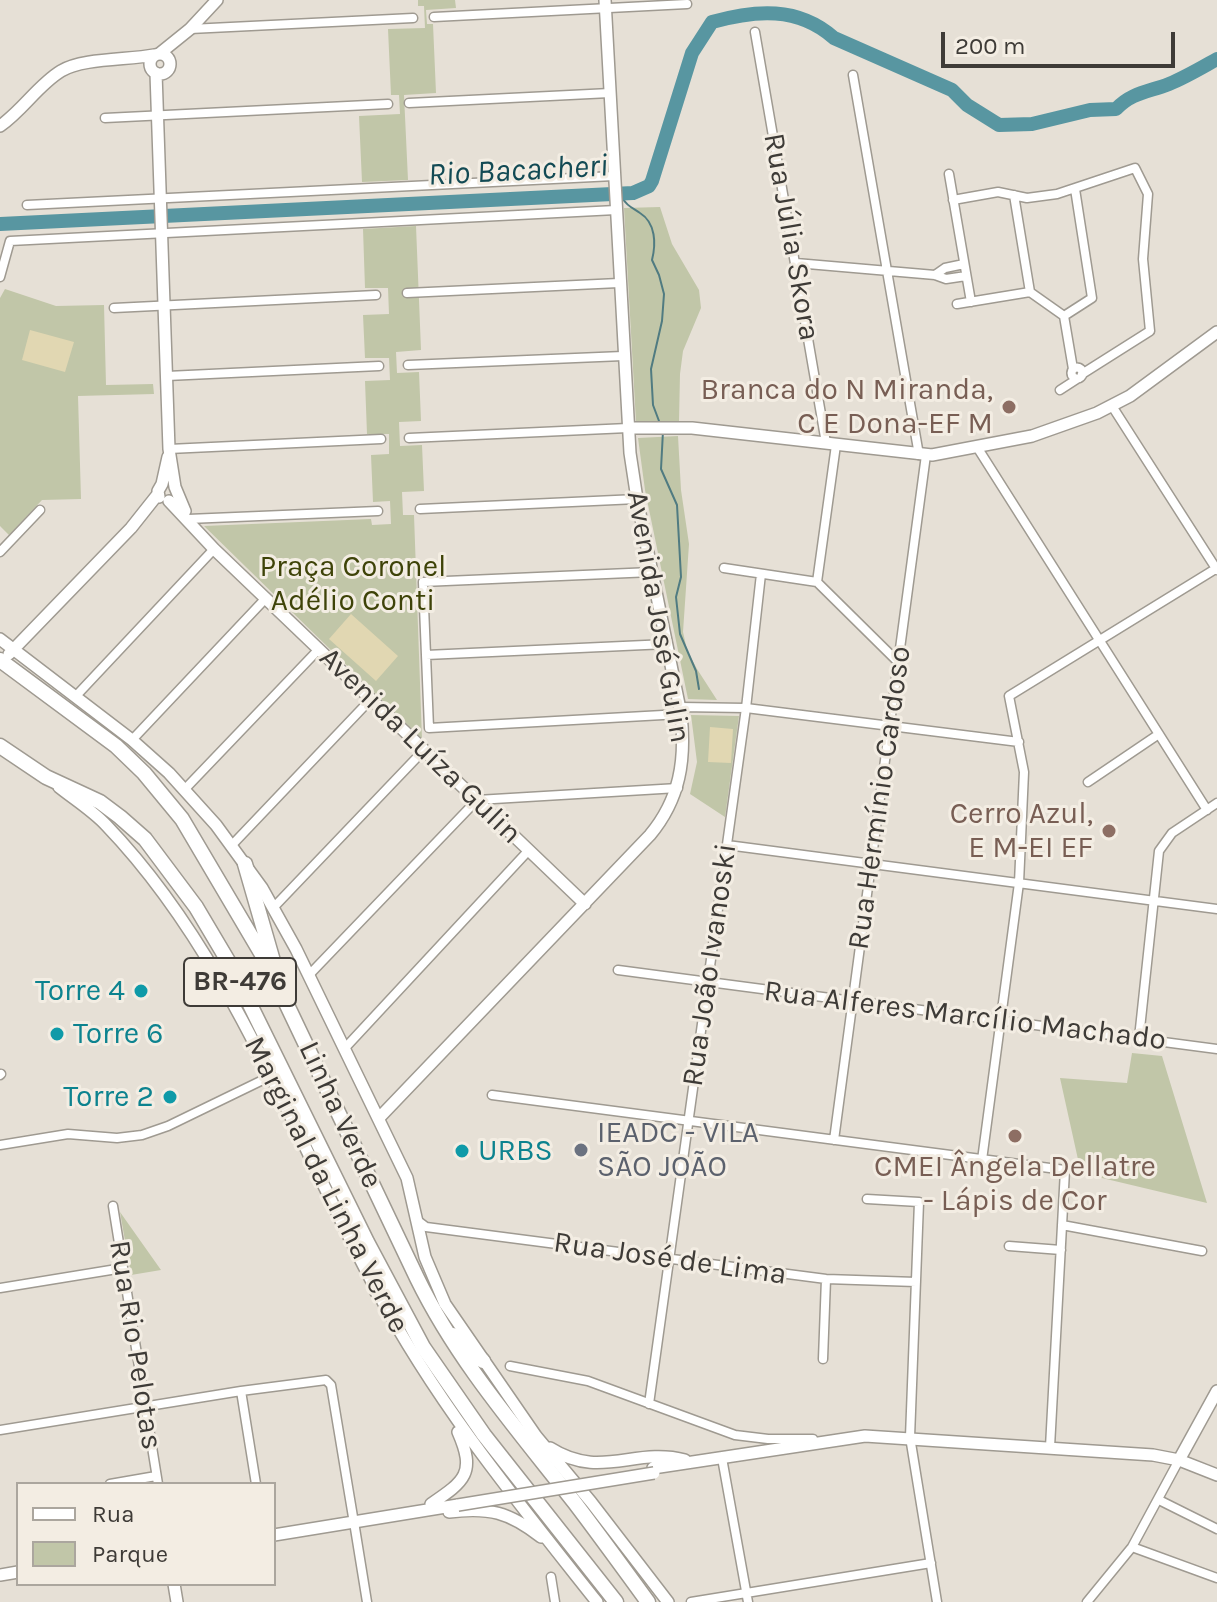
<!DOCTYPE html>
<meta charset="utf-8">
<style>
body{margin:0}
#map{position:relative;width:1217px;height:1602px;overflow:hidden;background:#e6e0d6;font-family:Karla,sans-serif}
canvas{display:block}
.legend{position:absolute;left:16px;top:1482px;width:260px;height:104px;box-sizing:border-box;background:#f3ede3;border:2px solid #aba69e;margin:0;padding:10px 14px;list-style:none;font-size:24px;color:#3e3b37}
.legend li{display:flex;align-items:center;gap:16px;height:40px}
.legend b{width:40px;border:2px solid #aba69e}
.scale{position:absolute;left:941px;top:32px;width:234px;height:36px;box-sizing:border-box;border:4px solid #3e3b37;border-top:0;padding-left:10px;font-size:24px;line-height:28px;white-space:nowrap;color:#3e3b37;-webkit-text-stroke:6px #f3ede3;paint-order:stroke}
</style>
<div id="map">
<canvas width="1217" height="1602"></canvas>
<ul class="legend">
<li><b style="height:10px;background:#fff"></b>Rua</li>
<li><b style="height:22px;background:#c1c6a8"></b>Parque</li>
</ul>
<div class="scale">200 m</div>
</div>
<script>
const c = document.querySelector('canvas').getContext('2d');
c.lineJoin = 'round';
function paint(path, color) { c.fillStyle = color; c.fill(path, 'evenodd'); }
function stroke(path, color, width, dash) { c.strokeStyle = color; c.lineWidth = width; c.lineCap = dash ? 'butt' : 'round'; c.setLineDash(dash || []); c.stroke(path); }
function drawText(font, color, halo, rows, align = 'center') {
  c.font = font + ' Karla,sans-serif'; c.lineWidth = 6; c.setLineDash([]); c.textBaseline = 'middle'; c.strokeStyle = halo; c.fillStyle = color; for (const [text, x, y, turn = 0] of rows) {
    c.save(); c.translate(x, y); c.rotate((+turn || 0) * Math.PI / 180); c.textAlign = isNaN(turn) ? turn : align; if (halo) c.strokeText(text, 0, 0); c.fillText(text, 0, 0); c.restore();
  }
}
const green = new Path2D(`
 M418 0H455L456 8 426 10 427 24H433L436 93 404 95 408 180 362 182 359 116 400 114 399 95H391L388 29 425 28 424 6H418Z
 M660 207 672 244 699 290 701 308 683 351 680 374 679 421 636 422 624 208Z
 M416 226 421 350 396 352 397 373 419 372 421 421 399 422 400 446 422 445 424 491 402 492 403 515H414L422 739 204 526 371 519 372 525 391 524 390 501 373 502 371 455 389 454V434H367L365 381 390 380 389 358H365L363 315 389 314 388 288H365L363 229Z
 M5 289 56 306 104 305 106 385 153 384 154 394 78 396 81 499 42 500 9 535 0 526V298Z
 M678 436 681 490 689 544 683 632 687 650 697 669 717 700 688 699 645 490 638 438Z
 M691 715 739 716 725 817 690 794 697 762Z
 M1132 1053 1162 1056 1207 1203 1081 1173 1060 1078 1127 1083Z
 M120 1212 161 1270 131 1275Z`);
const sand = new Path2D(`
 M30 330 74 342 65 372 22 360Z
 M351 614 398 656 376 681 329 639Z
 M710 727 733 729 731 763 708 762Z`);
const stream = new Path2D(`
 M621 196C627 206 631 207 640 213 656 223 656 244 652 260L659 275 664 294 662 321 651 369 653 405 659 421
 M663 431 661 469 677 505 681 577 676 597 680 634 696 671 699 689`);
const river = new Path2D(`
 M0 224 633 193 649 186 652 181 692 53 712 22C755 10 798 6 834 38L952 90 967 105 999 125 1032 124 1090 110 1116 109C1132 92 1149 92 1169 84 1186 77 1201 68 1217 59`);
const street = new Path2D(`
 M434 17 687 4
 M190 29 413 18
 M755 32 826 443
 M853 75 919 455
 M409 103 610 93
 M105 118 388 104
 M949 174 971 302
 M1014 195 1030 292
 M953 200 998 192 1027 198 1057 194 1135 168 1148 194 1143 259 1150 331 1082 374
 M27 205 614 176
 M796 263 935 275 946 279 966 276
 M935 275 945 268 964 264
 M0 277 10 241 616 210
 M407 293 619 283
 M957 304 1030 292 1064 316 1073 369
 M114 308 376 295
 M1064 316 1092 298 1075 189
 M408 365 623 356
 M1071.5 373a5.5 5.5 0 1 1 11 0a5.5 5.5 0 1 1-11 0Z
 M167 376 379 366
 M1060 390 1077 379
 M1112 406 1217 570
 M409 438 628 428
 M977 447 1207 810
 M169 449 381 439
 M420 509 637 499
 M188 519 378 511
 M0 552 40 510
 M724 568 817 582 898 662
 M652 572 423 582 429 728 681 714
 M817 582 836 445
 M426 655 667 644
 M75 697 214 549
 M680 707 746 708 1019 742
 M132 740 266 598
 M1088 782 1159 734
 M185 789 319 649
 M232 845 371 699
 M727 845 1217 909
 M274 907 424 750
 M618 970 1217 1049
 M309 975 477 800 678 788
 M1139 1038 1159 851 1172 833 1217 803
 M345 1048 529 850
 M0 1075 1 1074
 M492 1095 1065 1170 1050 1447
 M834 1140 926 455
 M0 1145 68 1134 117 1138 142 1135 168 1126 271 1076
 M982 1160 1019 883 1024 772 1009 696 1217 568
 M867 1199 919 1202 910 1437 937 1602
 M113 1206 158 1484
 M418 1221 426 1227 826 1279 916 1282
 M1062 1225 1202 1251
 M1009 1246 1061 1250
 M0 1288 123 1268
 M823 1359 826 1279
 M510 1366 588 1381 735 1435 768 1439H813
 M241 1391 256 1484
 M649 1404 746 708 761 574
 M0 1430 241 1391 326 1380 331 1385 353 1517
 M722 1458 748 1602
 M110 1484 156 1476
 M1159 1500 1217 1529
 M354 1522 367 1602
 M1132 1547 1217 1578
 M551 1577 555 1602
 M691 1602 931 1563
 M1087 1602 1132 1547 1179 1460`);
const secondary = new Path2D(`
 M150 64a10 10 0 1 1 20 0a10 10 0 1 1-20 0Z
 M159 54 190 29 217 0
 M156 73 169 449 175 487 185 511
 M0 126C23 110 38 85 61 71 82 58 128 60 154 55
 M628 428H692L932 455 1032 436 1097 413 1130 396 1217 332
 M159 497 158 491 162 484 168 457
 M169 501 214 549 585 904
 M0 639 132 740 169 773 216 825 262 888 296 949 407 1178 425 1257 445 1304 536 1436 591 1502 668 1602
 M9 654 131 528 158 494
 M59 787C74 799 93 811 106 825 232 956 292 1134 377 1291 438 1405 517 1501 597 1602
 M379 1118 650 835C680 799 686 760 681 714L637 499 630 453 605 0
 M550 1448C600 1480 634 1447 685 1460
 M1179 1460 1217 1391
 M653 1468 865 1436 1153 1455 1179 1460 1217 1475
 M431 1504C465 1481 476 1473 458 1432
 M449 1512C489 1507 509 1512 541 1537
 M274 1535 458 1505
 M0 1575 18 1572
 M174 1584 177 1602`);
const highway = new Path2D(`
 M0 660 116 746 144 773 182 819 267 963 417 1278C458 1362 518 1430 575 1503 600 1536 624 1569 648 1602
 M0 746 46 777 100 802 120 817 145 839 196 907 231 966 367 1242 423 1347 484 1435 616 1602
 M245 864 273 961
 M370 1258 377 1291
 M453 1335 483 1361`);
const secondaryBridge = new Path2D(`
 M458 1505 654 1473`);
const markers = [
 [1009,407,8,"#8d6e63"],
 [1109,831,8,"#8d6e63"],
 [141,991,8,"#0f9aa8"],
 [57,1034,8,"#0f9aa8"],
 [170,1097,8,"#0f9aa8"],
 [1015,1136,8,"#8d6e63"],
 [581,1150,8,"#6b7280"],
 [462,1151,8,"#0f9aa8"]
];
const shields = [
 [240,982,112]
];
const shieldNames = [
 ["BR-476",240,982]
];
const streetNames = [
 ["Rua Júlia Skora",791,237,80],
 ["Avenida José Gulin",658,617,80],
 ["Avenida Luíza Gulin",420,746,44],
 ["Rua Hermínio Cardoso",880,798,-82],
 ["Rua João Ivanoski",710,965,-82],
 ["Rua Alferes Marcílio Machado",965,1016,7],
 ["Linha Verde",340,1115,65],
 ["Marginal da Linha Verde",326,1185,63],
 ["Rua José de Lima",670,1259,8],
 ["Rua Rio Pelotas",135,1345,81]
];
const educationNames = [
 ["Branca do N Miranda,",993,390],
 ["C E Dona-EF M",993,424],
 ["Cerro Azul,",1093,814],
 ["E M-EI EF",1093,848],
 ["CMEI Ângela Dellatre",1015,1167,"center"],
 ["- Lápis de Cor",1015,1201,"center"]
];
const parkNames = [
 ["Praça Coronel",353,567],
 ["Adélio Conti",353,601]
];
const cultureNames = [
 ["Torre 4",125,991],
 ["Torre 6",73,1034,"left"],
 ["Torre 2",154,1097],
 ["URBS",478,1151,"left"]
];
const worshipNames = [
 ["IEADC - VILA",597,1133],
 ["SÃO JOÃO",597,1167]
];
const waterNames = [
 ["Rio Bacacheri",518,171,-3]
];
paint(green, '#c1c6a8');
paint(sand, '#e1d7b2');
stroke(stream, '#507b81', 2);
stroke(river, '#5896a1', 14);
stroke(street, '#9f9a91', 11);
stroke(secondary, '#9f9a91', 14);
stroke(highway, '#9f9a91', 17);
stroke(street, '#fff', 8);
stroke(secondary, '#fff', 11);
stroke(highway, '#fff', 14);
stroke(secondaryBridge, '#9f9a91', 14, []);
stroke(secondaryBridge, '#fff', 11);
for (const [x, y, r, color] of markers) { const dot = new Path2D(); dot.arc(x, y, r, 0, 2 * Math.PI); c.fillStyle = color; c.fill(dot); stroke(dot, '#f3ede3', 3); }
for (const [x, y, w] of shields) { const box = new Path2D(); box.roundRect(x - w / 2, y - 24, w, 48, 6); c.fillStyle = '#f3ede3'; c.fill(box); stroke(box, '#3e3b37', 2); }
drawText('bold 28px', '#3e3b37', null, shieldNames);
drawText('30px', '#3e3b37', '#f3ede3', streetNames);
drawText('30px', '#785e54', '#f3ede3', educationNames, 'right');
drawText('30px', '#3e4308', '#f3ede3', parkNames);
drawText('30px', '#0d838f', '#f3ede3', cultureNames, 'right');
drawText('30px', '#5b616d', '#f3ede3', worshipNames, 'left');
drawText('italic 32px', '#124a54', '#f3ede3', waterNames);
</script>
